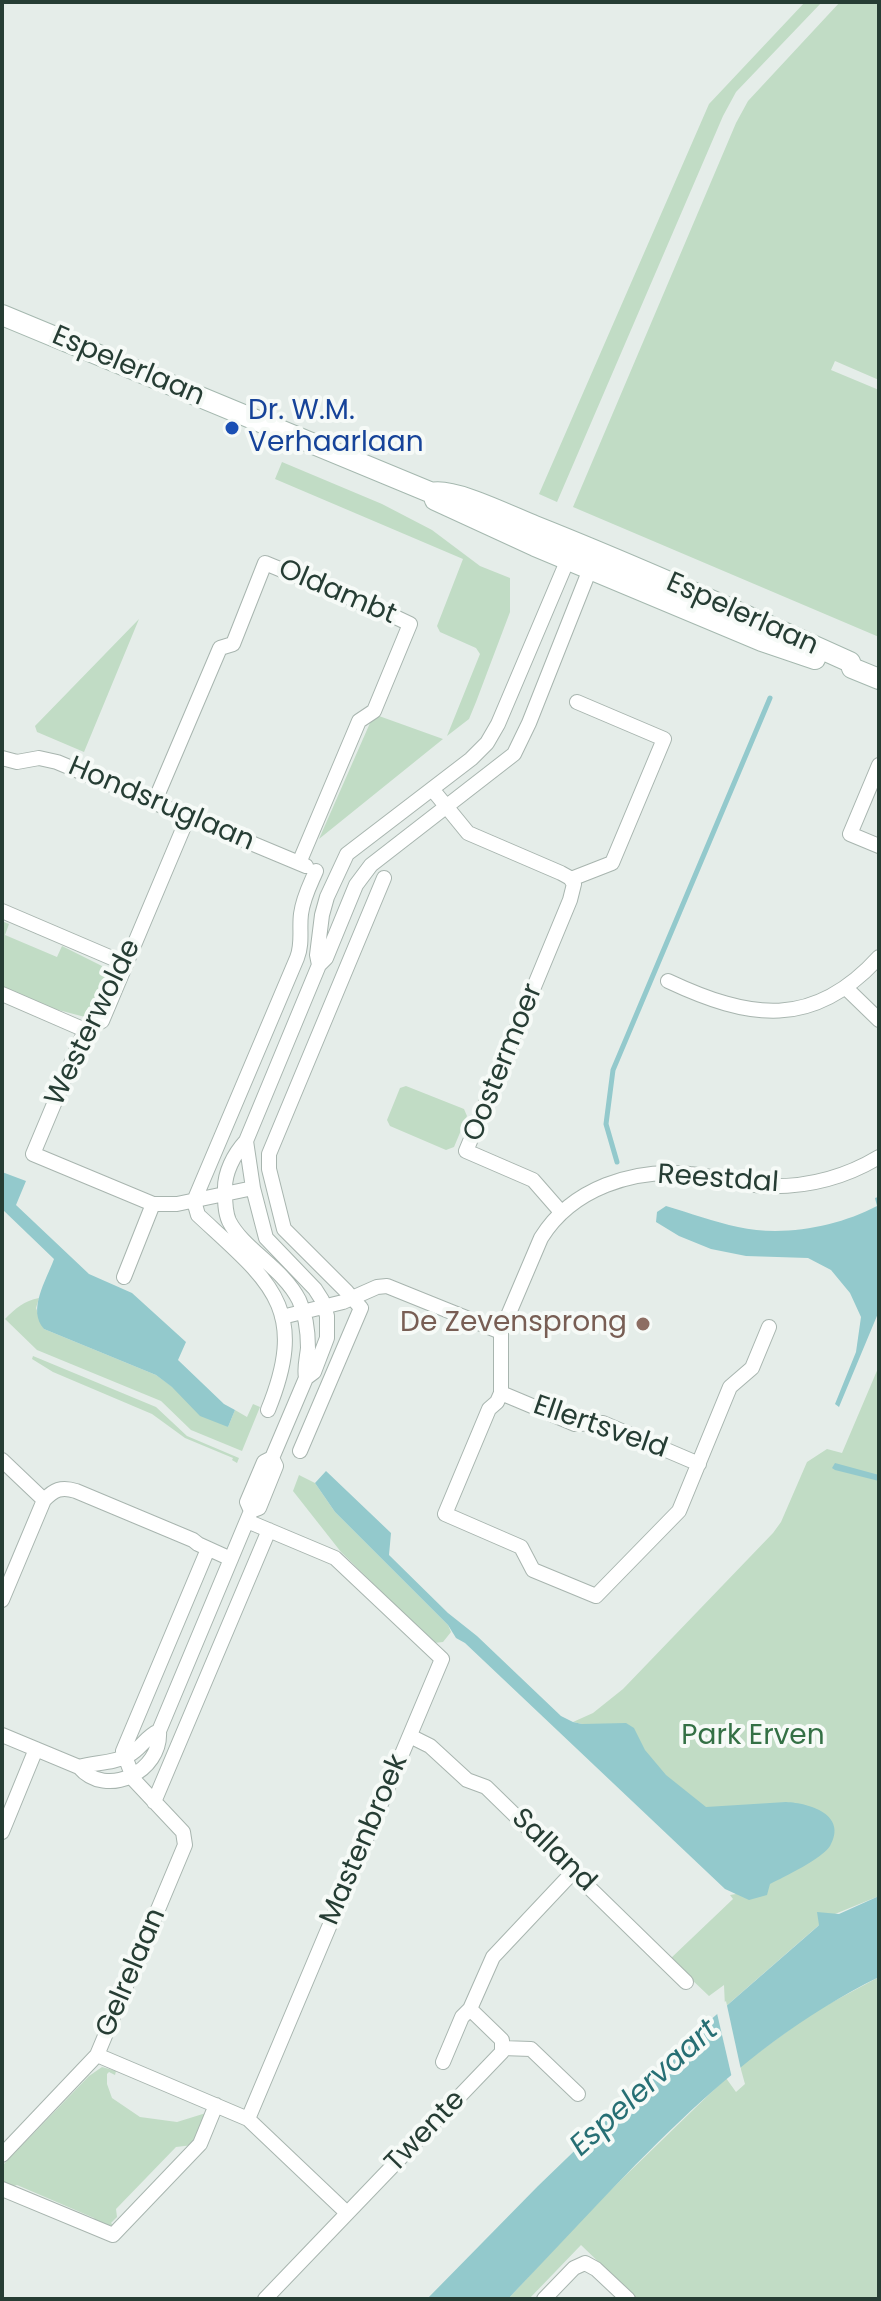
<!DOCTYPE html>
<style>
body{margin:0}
#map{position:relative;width:881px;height:2301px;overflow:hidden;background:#e5ede9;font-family:Poppins,sans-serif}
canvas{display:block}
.frame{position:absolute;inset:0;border:4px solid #263d34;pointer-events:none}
</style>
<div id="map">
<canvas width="881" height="2301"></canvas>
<div class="frame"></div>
</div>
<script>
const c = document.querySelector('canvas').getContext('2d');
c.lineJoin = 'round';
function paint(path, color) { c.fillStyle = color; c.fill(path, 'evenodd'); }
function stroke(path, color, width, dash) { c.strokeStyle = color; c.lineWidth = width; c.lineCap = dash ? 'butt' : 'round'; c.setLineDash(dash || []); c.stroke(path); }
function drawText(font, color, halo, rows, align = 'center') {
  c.font = font + ' Poppins,sans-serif'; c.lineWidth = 8; c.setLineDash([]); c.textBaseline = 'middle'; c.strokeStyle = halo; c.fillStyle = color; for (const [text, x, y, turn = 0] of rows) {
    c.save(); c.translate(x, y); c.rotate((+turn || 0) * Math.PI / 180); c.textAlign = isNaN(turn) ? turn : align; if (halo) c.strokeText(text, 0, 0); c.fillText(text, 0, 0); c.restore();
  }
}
const green = new Path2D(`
 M805 2H822L736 92 723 116 557 502 539 494 709 104Z
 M840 2H879V380L835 361 831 370 879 390V637L573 507 736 123 748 101Z
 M282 462 382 504 432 530 480 566 510 578V612L476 702 469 719 447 736 480 654 476 648 440 632 437 626 463 559 275 479Z
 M139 619 84 752 37 732 35 726Z
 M379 716 443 739 319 839 370 723Z
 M2 921 9 924 5 935 57 957 62 946 106 968 108 974 91 1014 85 1017 47 1007 2 987Z
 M406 1086 464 1109 467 1116 454 1147 446 1150 390 1126 387 1120 400 1088Z
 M39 1298 36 1308 44 1329 156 1375 228 1427 235 1410 247 1417 253 1404 260 1407 242 1451 191 1430 161 1401 37 1350 5 1319C16 1308 24 1301 39 1298Z
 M33 1356 156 1407 187 1436 239 1458 237 1463 232 1460 233 1458 185 1438 152 1414 53 1372 32 1359Z
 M879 1366V1896L835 1914 819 1925 725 2007 724 1985 709 1996 670 1959 733 1899 730 1895 736 1894 582 1724 573 1722 593 1713 623 1689 773 1533 781 1522 807 1462 827 1449 842 1453Z
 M299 1475 315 1483 335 1512 448 1625 451 1632 443 1642 434 1643 341 1552 293 1491Z
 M879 1977V2299H637L581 2245 529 2299H508L592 2208 726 2078 736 2092 745 2084 740 2066 812 2013Z
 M102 2067 116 2071 115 2075 109 2072 107 2074V2084L112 2098 140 2117 177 2122 206 2113 193 2145 176 2147 116 2209 117 2217 111 2223 113 2225 106 2226 96 2223 94 2218 17 2185 11 2187 2 2183V2166L89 2076Z`);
const water = new Path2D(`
 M2 1172 26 1181 16 1205 89 1274 132 1293 186 1342 178 1360 224 1404 235 1410 228 1427 200 1416 172 1387 156 1375 44 1329C27 1310 46 1281 54 1259L2 1209Z
 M878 1197 879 1311 839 1407 835 1404 856 1352 861 1317 850 1293 831 1270 808 1258 746 1256 711 1249 679 1236 656 1222 657 1212 666 1206C690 1213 714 1222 738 1227 783 1237 837 1227 877 1206L875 1198Z
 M835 1463 879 1475V1481L835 1470 832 1468Z
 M326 1471 391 1533 389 1555 448 1613 477 1636 561 1716 573 1722 582 1724 626 1723 634 1728 645 1750 666 1775 706 1807 786 1802C810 1803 848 1815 830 1846 823 1858 784 1877 770 1884L767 1895 749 1900 725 1889 465 1643 456 1638 448 1625 335 1512 315 1483Z
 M879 1896V1977C728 2051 623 2180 508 2299H427L538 2186 708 2022 817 1927 819 1925 817 1912 839 1914Z`);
const pier = new Path2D(`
 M726 2001 741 2070 732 2078 716 2009Z`);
const stream = new Path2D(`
 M617 1162 606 1124 613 1070 770 698`);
const minor = new Path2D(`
 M2 758 17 762 39 758 57 762 306 866
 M879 765 850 834 879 846
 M432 789 468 833 561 873 570 878 574 884 570 900 466 1151 533 1180 561 1212
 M154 803 220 648 233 644 265 563 391 615 410 624 374 711 359 721 299 863
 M188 817 102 1021 85 1030 33 1154 153 1204H177L253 1188
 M571 879 612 863 664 739 577 702
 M2 911 126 964
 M319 965 317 955 322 915 327 897 347 854 471 759 487 743 498 724 568 559 574 555
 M668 981C749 1019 813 1030 879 957
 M846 988 879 1020
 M2 994 85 1030
 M124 1277 153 1204
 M282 1317 343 1302 377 1287 387 1286 501 1332
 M769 1327 752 1368 730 1387 679 1511 596 1596 533 1570 521 1547 445 1514 489 1409 497 1402 501 1393V1332L541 1238C572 1188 634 1168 690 1174 714 1176 738 1184 762 1186 803 1188 844 1178 879 1157
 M306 1378C304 1367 307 1359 308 1348 308 1331 306 1315 299 1300 283 1268 243 1249 229 1221 225 1212 225 1201 225 1191 224 1173 234 1154 246 1141L319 965 326 958 356 885 371 865 514 754 529 723 590 569 588 561
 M501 1393 575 1424 603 1423 699 1464
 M268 1410C310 1307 269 1281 198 1215L194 1201 297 958C303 943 299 929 301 914 303 898 310 885 316 871
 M300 1451 361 1308 347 1292 284 1229 269 1169V1154L384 878
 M2 1460 44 1500
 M251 1511 259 1508 276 1466 272 1458
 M247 1521 335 1558 442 1659 248 2119
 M2 1600 44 1500C54 1490 61 1486 76 1491L193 1540 198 1544 231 1559
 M2 1735 79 1767C106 1799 162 1772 159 1731L251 1511 247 1502 264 1462 272 1458 306 1378 314 1372 327 1338V1316L322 1300 315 1289 266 1238 253 1188 246 1141
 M410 1736 430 1746 467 1780 486 1787 686 1982
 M79 1767C96 1762 112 1764 129 1755 141 1749 146 1736 159 1731
 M154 1802 269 1530
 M2 1832 36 1749
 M502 2048 531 2049 578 2094
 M97 2055 248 2119 347 2213
 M443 2062 462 2017 470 2009 493 1957 574 1871
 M2 2155 97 2055 185 1845 183 1832 134 1780 123 1751 208 1549
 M2 2189 113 2235 200 2144 216 2105
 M265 2299 502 2052V2040L470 2009
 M544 2299 574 2268 585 2263 596 2269 628 2299`);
const secondary = new Path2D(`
 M2 315 432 493C452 487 514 518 535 526 641 568 746 615 850 662L852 668 879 679
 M434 497 435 500 535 546 762 641 815 659`);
const markers = [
 [232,428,8,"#1a4fb4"],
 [643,1324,8,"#8d6e63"]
];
const streetNames = [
 ["Espelerlaan",128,367,23],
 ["Oldambt",337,593,23],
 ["Espelerlaan",742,615,24],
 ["Hondsruglaan",161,805,23],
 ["Westerwolde",94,1023,-64],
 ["Oostermoer",504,1063,-68],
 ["Reestdal",718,1180,4],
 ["Ellertsveld",600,1428,19],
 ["Mastenbroek",365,1840,-67],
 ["Salland",553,1851,44],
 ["Gelrelaan",132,1973,-67],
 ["Twente",426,2132,-46]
];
const transitNames = [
 ["Dr. W.M.",248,412],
 ["Verhaarlaan",248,444]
];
const educationNames = [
 ["De Zevensprong",627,1324]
];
const parkNames = [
 ["Park Erven",753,1737]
];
const waterNames = [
 ["Espelervaart",645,2089,-42]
];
paint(green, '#c1dcc5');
paint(water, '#93c9cc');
paint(pier, '#e5ede9');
stroke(stream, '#93c9cc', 5);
stroke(minor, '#a8b5af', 16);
stroke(secondary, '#a5b8af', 22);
stroke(minor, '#fff', 14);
stroke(secondary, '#fff', 20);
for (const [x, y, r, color] of markers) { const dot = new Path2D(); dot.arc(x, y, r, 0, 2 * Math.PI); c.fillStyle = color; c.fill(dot); stroke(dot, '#f6faf7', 3); }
drawText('28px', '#263d34', '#f6faf7', streetNames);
drawText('28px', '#164399', '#f6faf7', transitNames, 'left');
drawText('28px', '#785e54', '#f6faf7', educationNames, 'right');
drawText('28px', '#347045', '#f6faf7', parkNames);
drawText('italic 30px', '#266f74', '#f6faf7', waterNames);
</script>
